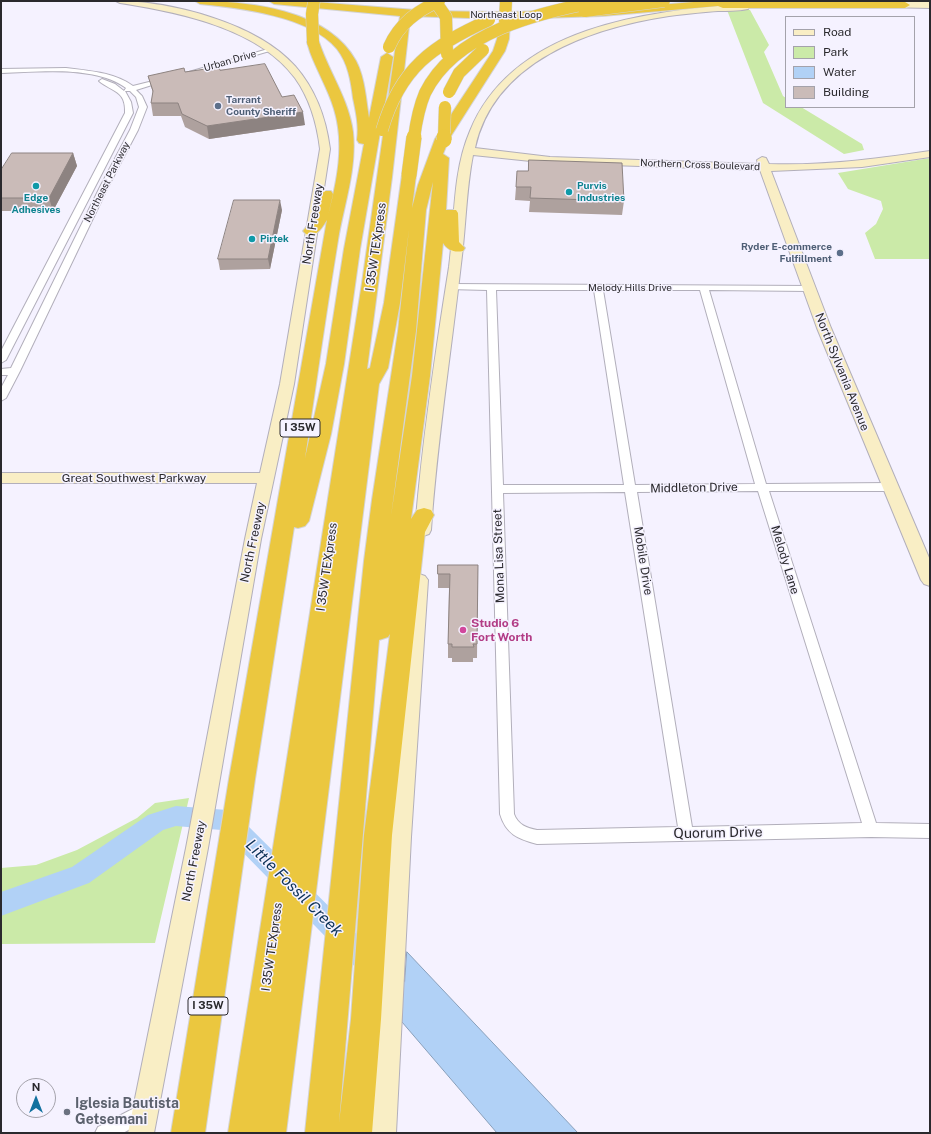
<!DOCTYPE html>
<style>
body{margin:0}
#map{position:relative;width:931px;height:1134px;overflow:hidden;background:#f5f2ff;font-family:"Public Sans",sans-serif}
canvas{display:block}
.frame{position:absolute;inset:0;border:2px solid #2a292d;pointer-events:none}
.legend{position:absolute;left:785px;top:16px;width:130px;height:92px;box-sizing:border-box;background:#f5f2ff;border:1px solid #a4a2ab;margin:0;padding:5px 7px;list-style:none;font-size:12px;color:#2a292d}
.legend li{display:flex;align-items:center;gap:8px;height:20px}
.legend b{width:20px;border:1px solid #a4a2ab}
.north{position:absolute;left:16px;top:1078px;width:40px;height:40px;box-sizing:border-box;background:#f5f2ff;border:1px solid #a4a2ab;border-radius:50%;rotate:0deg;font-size:11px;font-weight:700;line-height:16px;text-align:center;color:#2a292d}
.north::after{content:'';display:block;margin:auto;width:14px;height:18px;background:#11719f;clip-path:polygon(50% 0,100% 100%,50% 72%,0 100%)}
</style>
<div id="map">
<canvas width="931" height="1134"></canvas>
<div class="frame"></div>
<ul class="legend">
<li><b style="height:5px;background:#f9eec5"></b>Road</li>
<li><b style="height:11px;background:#cbeaa8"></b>Park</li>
<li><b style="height:11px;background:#b1d1f6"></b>Water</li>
<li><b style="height:11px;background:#cabbb8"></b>Building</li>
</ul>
<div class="north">N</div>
</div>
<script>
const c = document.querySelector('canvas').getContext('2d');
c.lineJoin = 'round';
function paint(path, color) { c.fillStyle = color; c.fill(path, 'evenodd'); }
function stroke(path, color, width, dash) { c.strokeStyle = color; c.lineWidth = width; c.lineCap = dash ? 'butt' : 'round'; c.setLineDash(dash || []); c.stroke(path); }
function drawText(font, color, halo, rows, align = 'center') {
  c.font = font + ' "Public Sans",sans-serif'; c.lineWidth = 3; c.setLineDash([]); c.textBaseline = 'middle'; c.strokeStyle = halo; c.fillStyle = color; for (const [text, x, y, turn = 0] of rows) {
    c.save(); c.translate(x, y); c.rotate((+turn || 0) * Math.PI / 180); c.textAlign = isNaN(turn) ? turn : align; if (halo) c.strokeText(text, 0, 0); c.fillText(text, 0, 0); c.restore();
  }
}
const green = new Path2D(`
 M727 10H750L769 45 764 52 783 96 786 98V107H801L862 144 864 150 844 154 763 103Z
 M930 158V259H875L865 233 876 224 883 209 881 201 848 189 838 173Z
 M189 798 155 943 1 944V868L36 865 77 850 137 818 155 803Z`);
const water = new Path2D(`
 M407 952 578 1133H497L402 1022Z`);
const river = new Path2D(`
 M176 806 227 810 235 813 431 1008 435 1017 431 1026 422 1030 413 1026 221 830 176 826 163 830 89 883 1 916V892L72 867 148 815Z`);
const street = new Path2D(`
 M268 49 273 50 187 75 182 74Z
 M66 68C89 71 114 72 133 86L165 78 168 80 136 90 142 96 147 107 138 130 108 187 20 371 6 398 1 401V388L8 375H1V369L11 368 100 187 130 130 139 107 136 97 130 91H125L131 102 133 113 6 360 1 363V351L125 113C126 90 112 92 99 81L102 79 115 84 124 91 126 88C95 65 38 72 1 73V69Z
 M451 284 811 286 812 288 808 291 709 290 766 484 890 483 896 487 890 491H769L876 823 930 824V838L871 837 537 844C518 839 506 834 500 814L487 290 448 289 447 287ZM496 290H594L624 485H503ZM603 290H700L755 484 635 485ZM758 491 862 823 692 827 637 492ZM625 492 678 827 537 830C527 828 518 825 514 814L503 493Z
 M144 1103 150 1106 153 1112 150 1118 123 1133H95L98 1127Z`);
const secondary = new Path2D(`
 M116 1C171 1 257 23 295 66 316 90 326 118 330 149L294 384 261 539 208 848 154 1133H128L186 848 245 539 257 483H1V473H260L280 384 320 149C317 124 310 99 295 78 258 28 178 12 120 3Z
 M885 2H930V8L882 7V3Z
 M745 4 748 5V9C738 11 727 11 718 11 701 12 685 14 669 16 590 28 494 61 475 148L550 157 758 164 757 160 762 157 766 158 769 164C823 166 876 159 930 151V157L862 167 771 171 831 328 930 560V586L924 584 921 580 817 328 760 170 550 163 473 155C466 190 466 227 461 264 451 353 437 441 431 530L429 534 423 536 417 534 415 530C422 442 435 354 449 267 455 222 452 173 470 131 513 26 647 11 745 4Z
 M419 574 425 576 428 580 411 837 396 1133H370L389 837 410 580 413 576Z`);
const highway = new Path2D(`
 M195 1C247 1 328 9 356 61 365 78 366 100 369 118L381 57 387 53 393 57 360 249 344 364 331 434 309 521 305 526 298 528 294 527 255 779 205 1133H171L229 779 327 220C321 229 317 237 306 234L303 231 313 219 319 194 321 191H331L333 194 328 216C337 181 345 145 334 109 328 89 317 71 310 52L307 42 309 40H317L319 42C329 72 349 100 353 132 357 169 344 204 338 240 326 312 316 385 305 458L326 364 344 249 364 144 359 143 357 140C359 126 356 112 353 98 351 81 348 63 337 49 310 16 240 8 200 4Z
 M269 1H302L428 11 505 12 602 10 705 1 905 2 910 5 905 8H723L718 6 602 16 510 19 509 39 505 51 449 139 443 154 449 158 446 210H456L458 213 459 242 465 248 463 251C454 253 448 250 443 243L430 376 411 519 417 510 424 508 431 510 434 515 425 532 392 835 381 1019 372 1133H305L364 561 372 500 398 331 409 229 400 303 388 368 379 384 286 1133H228L362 283 400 16 274 4ZM408 16 500 19 497 39 493 51 435 139 418 185 412 208 416 175 414 172H404L402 175 384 303 370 368 367 369 392 177 410 18ZM433 182 412 376 391 516 416 331 426 210ZM390 634 364 835 351 1019 339 1123 379 640 388 637Z`);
const highwayBridgeFar1 = new Path2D(`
 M435 1 446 17 447 54
 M585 11 664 1
 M505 20 506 1
 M313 42 312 14 314 1
 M389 47C399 24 417 11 439 1
 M449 92 459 73 483 50
 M382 130C400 68 432 46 489 20
 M414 138C416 123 419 107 425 93 455 32 540 12 601 1
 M444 138 445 107`);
const highwayBridge = new Path2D(`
 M444 140V137
 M409 175 414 137`);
const wall = new Path2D(`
 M220 70 282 97 305 125 209 139 185 127 181 116H153L151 103 153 93 148 76 185 72Z
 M73 153 77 166 53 211H1V170Z
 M528 171 624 201 622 215 529 212 530 201 515 200 516 187Z
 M282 210 270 269 220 270 218 259Z
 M478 565 477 658H473V662H452V658H448V644L449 588H438V574Z`);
const shadedWall = new Path2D(`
 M303 112 305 125 209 139 207 126Z
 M73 153 77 166 53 211 49 198Z
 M280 200 282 210 270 269 268 259Z`);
const building = new Path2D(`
 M265 64 282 97 294 95 303 112 207 126 182 114 178 103H151L153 91 148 76 184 68 185 72 219 67 220 70Z
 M12 153H73L49 198H1V170Z
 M529 160 622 163 624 201 530 198 531 187H516L517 171H528Z
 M234 200H280L268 259H218Z
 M438 565H478L477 644H473L474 647H452V644H448L450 574H438Z`);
const markers = [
 [218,106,4,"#5c6f8a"],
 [36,186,4,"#0f9aa8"],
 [569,192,4,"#0f9aa8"],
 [252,239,4,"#0f9aa8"],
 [840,253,4,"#5c6f8a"],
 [463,630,4,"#d1479c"],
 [67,1112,4,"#6b7280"]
];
const farStreetnames = [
 ["Northeast Loop",506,15],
 ["Urban Drive",230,61,-16],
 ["Northern Cross Boulevard",700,165,2],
 ["Northeast Parkway",107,182,-63],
 ["Melody Hills Drive",630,288]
];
const farServicenames = [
 ["Tarrant",226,100],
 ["County Sheriff",226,112],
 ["Ryder E-commerce",832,247,"right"],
 ["Fulfillment",832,259,"right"]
];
const farCulturenames = [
 ["Purvis",577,186],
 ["Industries",577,198],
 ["Edge",36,198,"center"],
 ["Adhesives",36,210,"center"],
 ["Pirtek",260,239]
];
const shields = [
 [300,428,40],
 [208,1006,40]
];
const shieldNames = [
 ["I 35W",300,428],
 ["I 35W",208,1006]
];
const streetNames = [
 ["North Freeway",313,224,-81],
 ["I 35W TEXpress",376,247,-82],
 ["North Sylvania Avenue",842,372,68],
 ["Great Southwest Parkway",134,478],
 ["Middleton Drive",694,488,-1],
 ["North Freeway",253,542,-78],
 ["Mona Lisa Street",499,556,-92],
 ["Melody Lane",785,560,73],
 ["Mobile Drive",643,561,81],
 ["I 35W TEXpress",327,567,-82],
 ["North Freeway",194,861,-79],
 ["I 35W TEXpress",272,947,-82]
];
const hotelNames = [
 ["Studio 6",471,623],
 ["Fort Worth",471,637]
];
const nearStreetnames = [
 ["Quorum Drive",718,833,-1]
];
const nearWorshipnames = [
 ["Iglesia Bautista",75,1104],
 ["Getsemani",75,1120]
];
const nearWaternames = [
 ["Little Fossil Creek",294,888,45]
];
paint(green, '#cbeaa8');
paint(water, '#b1d1f6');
stroke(water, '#889fba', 1);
paint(river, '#b1d1f6');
stroke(street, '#b2afbb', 2);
stroke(secondary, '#b2afbb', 2);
stroke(highway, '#d4d4d5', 2);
paint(street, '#fff');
paint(secondary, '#f9eec5');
paint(highway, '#ebc73f');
stroke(highwayBridgeFar1, '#d4d4d5', 13, []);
stroke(highwayBridge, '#d4d4d5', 16, []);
stroke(highwayBridgeFar1, '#ebc73f', 12);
stroke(highwayBridge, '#ebc73f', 15);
paint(wall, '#aea19e');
paint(shadedWall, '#8d8381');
paint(building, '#cabbb8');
stroke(building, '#8d8381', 1);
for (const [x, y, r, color] of markers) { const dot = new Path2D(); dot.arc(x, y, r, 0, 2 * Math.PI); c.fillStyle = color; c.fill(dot); stroke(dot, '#f5f2ff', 1.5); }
drawText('10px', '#2a292d', '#f5f2ff', farStreetnames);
drawText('bold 10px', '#4e5e75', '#f5f2ff', farServicenames, 'left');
drawText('bold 10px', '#0d838f', '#f5f2ff', farCulturenames, 'left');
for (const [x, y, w] of shields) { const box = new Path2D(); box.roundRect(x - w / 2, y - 9, w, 18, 3); c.fillStyle = '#f5f2ff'; c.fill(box); stroke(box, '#2a292d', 1); }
drawText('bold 11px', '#2a292d', null, shieldNames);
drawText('12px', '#2a292d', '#f5f2ff', streetNames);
drawText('bold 12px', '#b23c85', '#f5f2ff', hotelNames, 'left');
drawText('14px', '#2a292d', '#f5f2ff', nearStreetnames);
drawText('bold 14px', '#5b616d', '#f5f2ff', nearWorshipnames, 'left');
drawText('italic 16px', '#0d3359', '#f5f2ff', nearWaternames);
</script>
